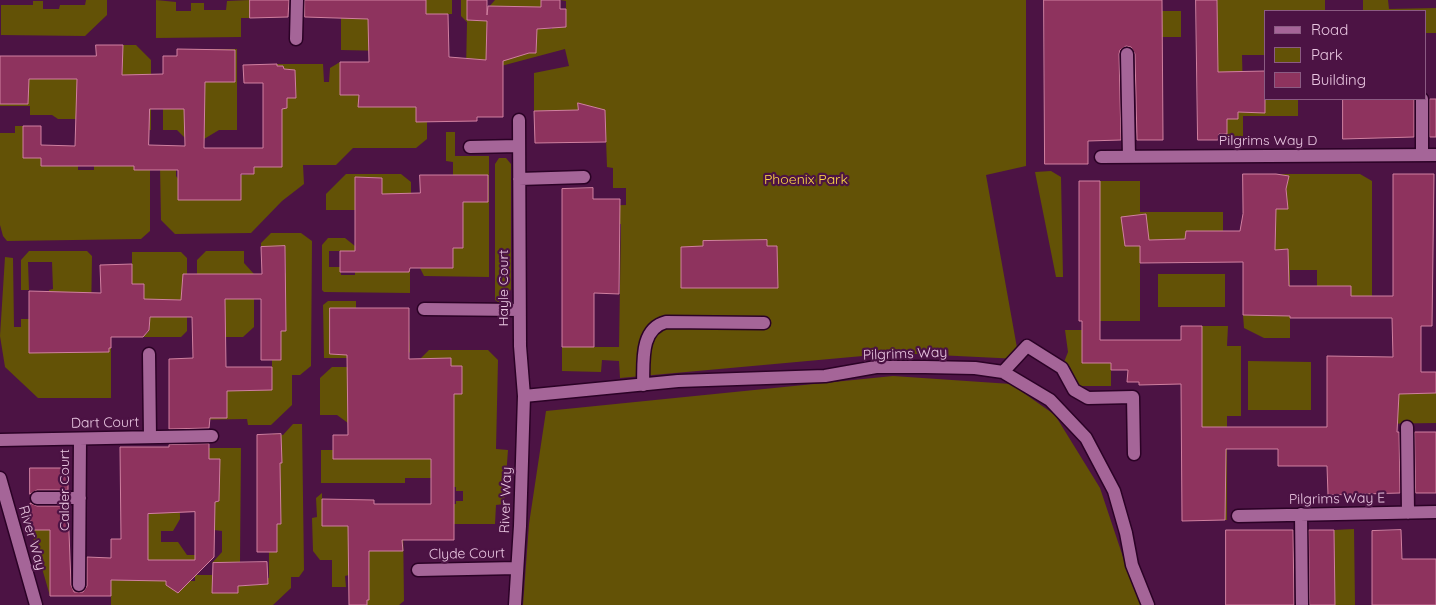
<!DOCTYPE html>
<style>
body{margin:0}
#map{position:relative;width:1436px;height:605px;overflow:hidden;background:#4c1344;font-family:Quicksand,sans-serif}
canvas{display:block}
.legend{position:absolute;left:1264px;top:10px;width:162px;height:90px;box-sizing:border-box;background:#4c1344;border:1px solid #8b5b83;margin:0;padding:6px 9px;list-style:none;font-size:15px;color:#e9c6e1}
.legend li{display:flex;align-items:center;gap:10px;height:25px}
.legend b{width:25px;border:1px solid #8b5b83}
</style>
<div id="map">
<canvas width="1436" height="605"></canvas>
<ul class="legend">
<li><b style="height:6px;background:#a56598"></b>Road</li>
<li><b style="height:14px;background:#635206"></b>Park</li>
<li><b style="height:14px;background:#8e335e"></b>Building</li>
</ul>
</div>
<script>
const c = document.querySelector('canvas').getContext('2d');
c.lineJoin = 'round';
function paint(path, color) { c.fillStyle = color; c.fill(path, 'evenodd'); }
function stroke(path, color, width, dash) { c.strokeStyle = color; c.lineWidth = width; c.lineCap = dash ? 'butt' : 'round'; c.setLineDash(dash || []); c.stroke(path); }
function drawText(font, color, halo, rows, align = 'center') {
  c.font = font + ' Quicksand,sans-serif'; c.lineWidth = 4.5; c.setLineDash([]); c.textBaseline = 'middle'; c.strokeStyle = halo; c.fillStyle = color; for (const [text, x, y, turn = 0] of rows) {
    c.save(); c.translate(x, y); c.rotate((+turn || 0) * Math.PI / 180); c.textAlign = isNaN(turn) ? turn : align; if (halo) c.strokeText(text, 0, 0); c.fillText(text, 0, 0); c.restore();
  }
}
const green = new Path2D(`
 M86 0H107V15L85 36 1 35V5H33V1H43V9H59L60 5H85Z
 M156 0 176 2V11H191V3H204V10H226L227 1 250 0V18H241V37L156 38Z
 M426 0H452V14H426Z
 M461 0H467V20L487 21 521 28 552 29V27H566V1L560 0H1026V166L986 175 1019 359 896 353 620 378 619 361 602 360 601 372 562 371V347H619L621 224H593V206L626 205V188H613V168L607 167 605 110 534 111V73L569 66 565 49 486 70H466L467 22 461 16Z
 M495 0H541V9L509 6V9H487Z
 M1217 0H1325V11H1265V55H1242L1243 94 1265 99H1298V116H1243V140H1218Z
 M1363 0H1388L1389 9 1436 8V33H1425V11H1363Z
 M341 3 369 12 387 51 341 50Z
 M1125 11H1181V37H1125Z
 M123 45H136L151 60V130H131L122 82Z
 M195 49H237V130H219L204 139 205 75H195Z
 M340 62V95H359V103L394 107 427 102V139L416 148H353L336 165H303L304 184 282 201 251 233 175 234 161 220 160 166H176V176L179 180 254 174V167L282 109 287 108V98H296V83L284 79 283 66H277V64H323L324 82H329L330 68Z
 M0 74 85 76V119H58L52 115H30V106H0Z
 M163 75 184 109 185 138 177 130H163Z
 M15 126H23V158H41V166L78 161V170H94V166L134 161V170H150V231L141 239 7 241 3 236 0 225V133H15Z
 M446 132H455V156H489V277L424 276 420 268 453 248H463V233L453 194V162L446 161Z
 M499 158H506L511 164V289L504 303 498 302 495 300V164Z
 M1051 171 1061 177 1063 277H1056L1035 172Z
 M346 174H401L411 182V239L382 195V178H355V210H326V194Z
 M1264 174H1360L1372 181V296H1317V270H1290V338H1264L1244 328 1243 315H1265L1275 257V239H1264Z
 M1100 181H1140V212H1223V231H1198L1197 240H1140V321H1100Z
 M271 233H301L312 241 311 366 300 375H292V405L271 425H248L247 419 187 420V380L245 391 261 390V383L272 382V360H281V331L286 330V287L277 274 286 273 285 247H261V243Z
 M328 238H345L355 246V251H329V267H340L341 275H355V263L367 272H382L383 268H410V293L324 292 322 290V245Z
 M29 251H87L92 256 91 319 49 318V290L53 289 52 262H28L29 290H21V260Z
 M206 251H244V263L254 274H197V260Z
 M132 252H181L187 258V331L181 337H138V334H146L149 331 150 326 145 322 132 284Z
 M5 257 13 258 14 327H21V319H29V352H83L84 348H111V398H38L5 367 0 336Z
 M1158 274H1225V307H1158Z
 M254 295V327L243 337H197V299Z
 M328 301H356V308H330V324L383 329H409L410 352 403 358H324L323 305Z
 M1202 326H1228L1227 346H1241V416H1227V520H1211V508L1202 437Z
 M1065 330H1082V363H1111V386H1079L1070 367 1064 362 1068 352Z
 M429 350H488L498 360 496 449 508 450 504 504 496 505 495 524H446V504H456V501H463V491H456V487H446L454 394H462V379L420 359Z
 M1248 361 1311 362V410H1248Z
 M332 367H348V423L337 415H320V378Z
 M893 376 1011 384 1055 415 1100 488 1123 557 1143 605H523L529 524 546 411Z
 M1436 393V423L1370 424 1371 495H1349V456L1370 394Z
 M293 424H302L304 570 299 577H291V588L273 605H111V575L167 573C169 583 169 591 180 591L183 581H195V575H212V592L240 582 241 586 267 584V578H269V552H277V524H281V507H273V434L283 435Z
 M179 447 180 519 173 531H161V542H178L187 555H195V560H129L148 530 149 502Z
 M209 448H241L240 562 212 563 222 552V531L214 530 215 502H219L220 459H209Z
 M348 448 405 459H426L435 450V478H405V483H321V450H333V459H348Z
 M322 493V525L403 524 404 601 399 605H367V587L349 575 345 576 346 587H332V560H320L313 551 312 518 317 517 316 498Z
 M1354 529 1355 605H1335L1334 530Z
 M31 530H51L50 596Z`);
const building = new Path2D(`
 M250 0H289L288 17 250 18Z
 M305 0H426V14H448L449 57 486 60 487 21 467 20V0H487V15L488 6 541 7V0H560V9H566V27L537 29 536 53H529L503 61V117H477V121L416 122V107H358L359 95H340V62H369L368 19 305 17Z
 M1044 0H1162L1163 140H1137L1135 54 1131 47 1126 46 1120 50 1119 54 1121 140 1088 141V164H1045Z
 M1196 0H1217L1218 72 1265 71V113L1238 112V119H1227V134H1219L1218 140H1198Z
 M96 45H123L122 75 163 74V56H177V49L235 50V82H205L204 148H263V83H244L243 65 277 64V66H283L284 69 295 70 296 98H287V108L282 109V167H254V174H241V200H178V170H134V166H41V158H23V126H41V145L75 146 77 79H29L28 104H0V56H96ZM150 109H184L185 146 149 145Z
 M1343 99H1414V137L1343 139Z
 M1430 99H1436V137H1430Z
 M578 103 605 110 606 142 535 143 534 111 578 110Z
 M1243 174H1276L1289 176 1286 189 1288 209H1276L1275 250 1288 249 1289 286H1351V296H1393V174H1434L1432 326H1421V372H1436V393L1399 394 1397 432H1399L1400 493 1328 495 1327 466H1278V449H1226L1225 520 1182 521 1181 384 1139 385V382H1127L1128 370H1111V363H1082V321H1079V181H1100V340H1181V326H1202V427H1327V356L1393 357 1392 318H1290V316L1243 315V262L1140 263V246H1125L1121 217 1146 214 1149 240 1185 239 1186 231H1240L1243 214Z
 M420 175H488V202H463V248H453V268H410L409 272H340V251H355V177L382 178V194L420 193Z
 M593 188V199H620L619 294 594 293V347H562V189Z
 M767 240V246H777L778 288H681V247L703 246V241Z
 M285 246 286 331H281V360H261V299H225L226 367H272V390L227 391V418H210L209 428 169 429V359L193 358 192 317H150L149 330 143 337H111V348H109V352L29 353V291L101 293 100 265 132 264V284H144V299L181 300 183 274H262L261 247Z
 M330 308H409V359L451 358V366H462V394H454V540H402L403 551H369V600H367V605H349L348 526H322V499L374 500V504H431V459H333V435H348L347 355 330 354Z
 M1415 432H1436V493H1416Z
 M281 434 282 463H280L281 524H277V552H257V435Z
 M209 444V459H220L219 501 215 502 214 557 178 593 166 585V581L111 580V596H50V530H31L30 503 37 506H68L71 585 74 592H83L87 586V557L111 558V539H121L120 447H169V445ZM195 512V560H148V514Z
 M30 468H68V490H37L30 494Z
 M1226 530H1293L1294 605H1226Z
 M1309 530H1334L1335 605H1310Z
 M1401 530 1402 559H1436V605H1372V531Z
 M267 562 268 584 238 586V593H212L213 563Z`);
const minor = new Path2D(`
 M296 39 297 0
 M1127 54 1129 157
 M1422 99V155
 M470 147 519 146
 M1101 157 1436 155
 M519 179 584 177
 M424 309 519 310
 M149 354 150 437
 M1003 372 1027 346 1062 368 1074 390 1088 398 1133 397 1134 454
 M643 385C644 364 639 329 666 322L764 323
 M524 396 678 381 825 376 876 367H925L975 368 1003 372 1050 400 1086 438 1114 491 1126 533 1132 565 1148 605
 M1407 427 1408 513
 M0 440 212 436
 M0 478 36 605
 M37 498H80
 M1301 514 1302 605
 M1238 516 1436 512
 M418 570 517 568
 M79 585 80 439
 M515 605 520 526 524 396 520 346 519 120`);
const streetNames = [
 ["Pilgrims Way D",1268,141],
 ["Hayle Court",504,288,-90],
 ["Pilgrims Way",905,354,-2],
 ["Dart Court",105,423,-1],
 ["Calder Court",65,490,-90],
 ["Pilgrims Way E",1337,499,-1],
 ["River Way",506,500,-88],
 ["River Way",32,538,74],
 ["Clyde Court",467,554,-1]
];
const parkNames = [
 ["Phoenix Park",806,180]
];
paint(green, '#635206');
paint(building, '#8e335e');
stroke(building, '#d080a0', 1);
stroke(minor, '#2b0226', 15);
stroke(minor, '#a56598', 12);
drawText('14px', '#e9c6e1', '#4c1344', streetNames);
drawText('14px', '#ffda48', '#4c1344', parkNames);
</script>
